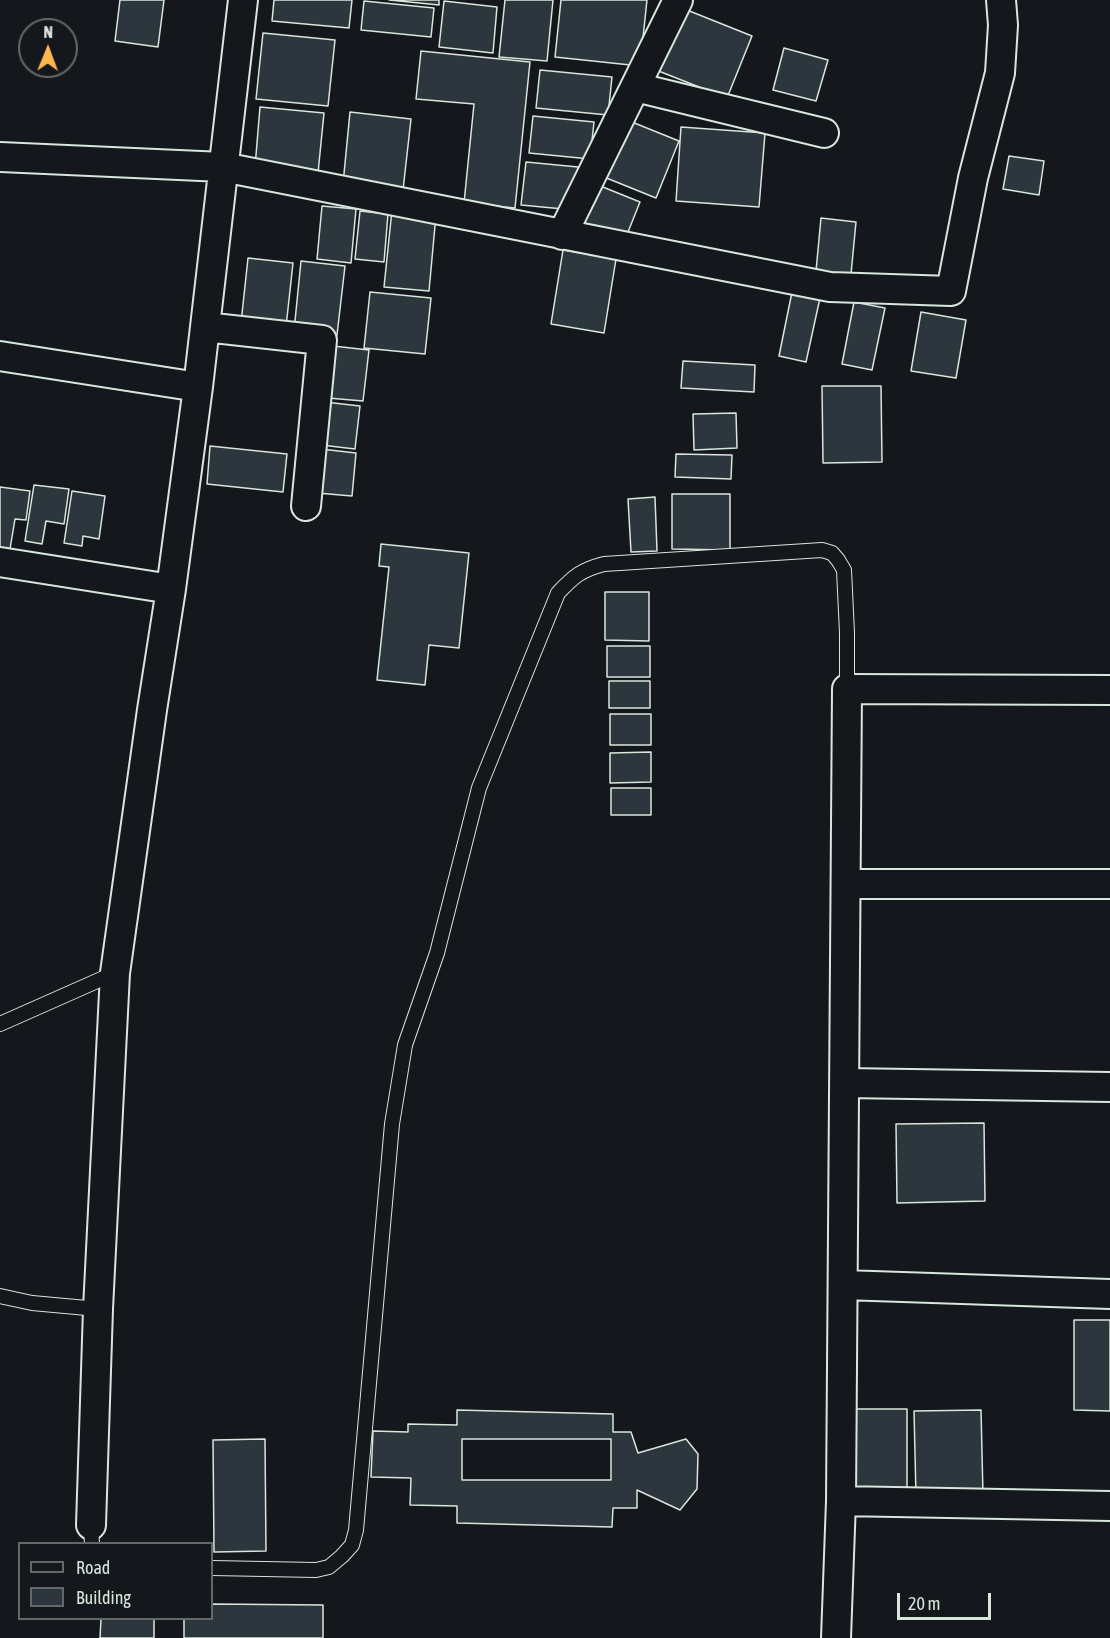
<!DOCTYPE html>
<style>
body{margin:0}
#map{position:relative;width:1110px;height:1638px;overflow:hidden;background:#14181c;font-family:"Asap Condensed",sans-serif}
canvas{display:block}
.legend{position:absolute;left:18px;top:1542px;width:195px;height:78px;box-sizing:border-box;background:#14181c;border:2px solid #626a69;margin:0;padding:8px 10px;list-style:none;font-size:18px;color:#d8e6dc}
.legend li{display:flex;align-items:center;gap:12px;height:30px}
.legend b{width:30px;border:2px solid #626a69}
.north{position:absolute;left:18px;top:18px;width:60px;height:60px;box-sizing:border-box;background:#14181c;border:2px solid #626a69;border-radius:50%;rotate:1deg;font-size:16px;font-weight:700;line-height:24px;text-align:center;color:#d8e6dc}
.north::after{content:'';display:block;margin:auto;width:21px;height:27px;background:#ffb74d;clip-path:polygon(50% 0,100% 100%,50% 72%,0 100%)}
.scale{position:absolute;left:897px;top:1593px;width:94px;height:27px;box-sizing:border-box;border:3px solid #d8e6dc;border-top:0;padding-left:8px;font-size:18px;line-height:21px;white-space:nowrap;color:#d8e6dc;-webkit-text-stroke:4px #14181c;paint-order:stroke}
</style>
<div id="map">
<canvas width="1110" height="1638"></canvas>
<ul class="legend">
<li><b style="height:8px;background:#14181c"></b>Road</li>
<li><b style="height:16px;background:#2c363c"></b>Building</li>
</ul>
<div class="north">N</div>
<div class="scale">20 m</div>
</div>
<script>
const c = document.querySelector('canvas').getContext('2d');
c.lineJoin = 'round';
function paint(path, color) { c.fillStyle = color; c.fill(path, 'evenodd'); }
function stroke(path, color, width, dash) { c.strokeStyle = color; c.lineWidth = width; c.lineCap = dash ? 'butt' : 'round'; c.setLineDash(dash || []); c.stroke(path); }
const building = new Path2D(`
 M120 0H164L158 47 115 41Z
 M274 0H352L349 28 272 21Z
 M389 0H439V5Z
 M505 0H553L547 61 499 57Z
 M561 0H647L640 66 555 57Z
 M364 1 434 8 431 37 361 30Z
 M444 1 497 7 493 53 439 47Z
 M682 8 752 36 727 98 656 70Z
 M263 33 335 40 328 106 256 99Z
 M784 48 828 60 816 101 773 90Z
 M421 51 530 62 515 208 464 203 474 104 416 99Z
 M540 70 612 77 608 115 536 108Z
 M260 107 324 113 318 173 255 167Z
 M350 112 411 119 403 190 343 184Z
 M533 116 594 122 590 159 529 153Z
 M622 118 679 141 656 198 599 175Z
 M681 127 765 133 759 207 676 201Z
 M1009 156 1044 161 1039 195 1003 189Z
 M526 162 578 167 574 210 521 205Z
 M593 183 640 202 624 242 576 224Z
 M322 206 356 209 351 263 317 259Z
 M392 210 436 215 429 291 384 287Z
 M360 211 388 214 384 262 355 259Z
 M821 218 856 222 851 274 816 271Z
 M563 250 616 259 604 333 551 324Z
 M248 258 293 263 286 327 241 323Z
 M301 261 345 266 337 335 294 331Z
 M370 292 431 298 425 354 364 348Z
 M792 292 820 298 806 362 779 356Z
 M854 302 885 308 872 370 842 364Z
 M921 312 966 320 956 378 911 371Z
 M333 346 369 350 363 401 328 398Z
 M683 361 755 365 754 392 681 388Z
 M822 386H881L882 462 823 463Z
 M325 402 360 406 355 449 321 445Z
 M736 413 737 448 694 450 693 414Z
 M210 446 287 454 283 492 207 484Z
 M321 449 356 453 352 496 317 493Z
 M676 454 732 455 731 479 675 477Z
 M34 485 69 489 64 524 46 521 42 544 25 541Z
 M0 487 30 491 26 520 15 519 10 549 0 548Z
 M72 491 105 496 99 539 83 536 82 546 64 543Z
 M672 494H730V550L672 549Z
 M655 497 657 551 631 552 628 499Z
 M381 544 469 553 459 648 429 645 425 685 377 680 389 567 379 566Z
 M605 592H649V641L605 640Z
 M607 646H650V677H607Z
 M609 681H650V708H609Z
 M610 714H651V745H610Z
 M651 752V782L610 783V753Z
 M611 788H651V815H611Z
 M984 1123 985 1201 897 1203 896 1124Z
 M1074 1320H1110V1411L1074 1410Z
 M850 1409H907V1497H850Z
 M457 1410 613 1414V1432H631L638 1453 686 1439 698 1454 697 1489 680 1510 637 1490V1508H613L612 1527 457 1523V1506L410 1505 411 1478 371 1477 373 1431 408 1432V1424L457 1425ZM462 1439H611V1480H462Z
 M981 1410 983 1495 916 1496 914 1411Z
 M265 1439 266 1551 214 1552 213 1440Z
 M212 1604 323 1605V1638H184V1618H212Z
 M123 1618H154V1638H100L101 1619Z`);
const lane = new Path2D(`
 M0 1024 115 973
 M0 1296 32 1303 98 1309
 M91 1525 92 1544
 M212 1568 316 1570 329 1567 342 1556 352 1545 356 1530 392 1124 405 1045 437 953 479 788 558 593C574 576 581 570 604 564L822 550 832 553 838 560 844 570 847 633V689`);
const street = new Path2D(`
 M635 87 824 133
 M0 157 223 167 830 287 951 291 973 178 1000 73 1003 25 1001 0
 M562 235 678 0
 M205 327 322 340 306 506
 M0 356 198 387
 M0 562 171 589
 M846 884H1110
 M845 1083 1110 1087
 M843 1285 1110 1294
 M841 1501 1110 1506
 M91 1525 98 1309 115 973 152 710 171 589 198 387 243 0
 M836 1638 841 1501 847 689 1110 690`);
paint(building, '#2c363c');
stroke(building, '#d8e6dc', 1.5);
stroke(lane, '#d8e6dc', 16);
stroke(street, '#d8e6dc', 32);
stroke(lane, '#14181c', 14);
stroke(street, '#14181c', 28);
</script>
